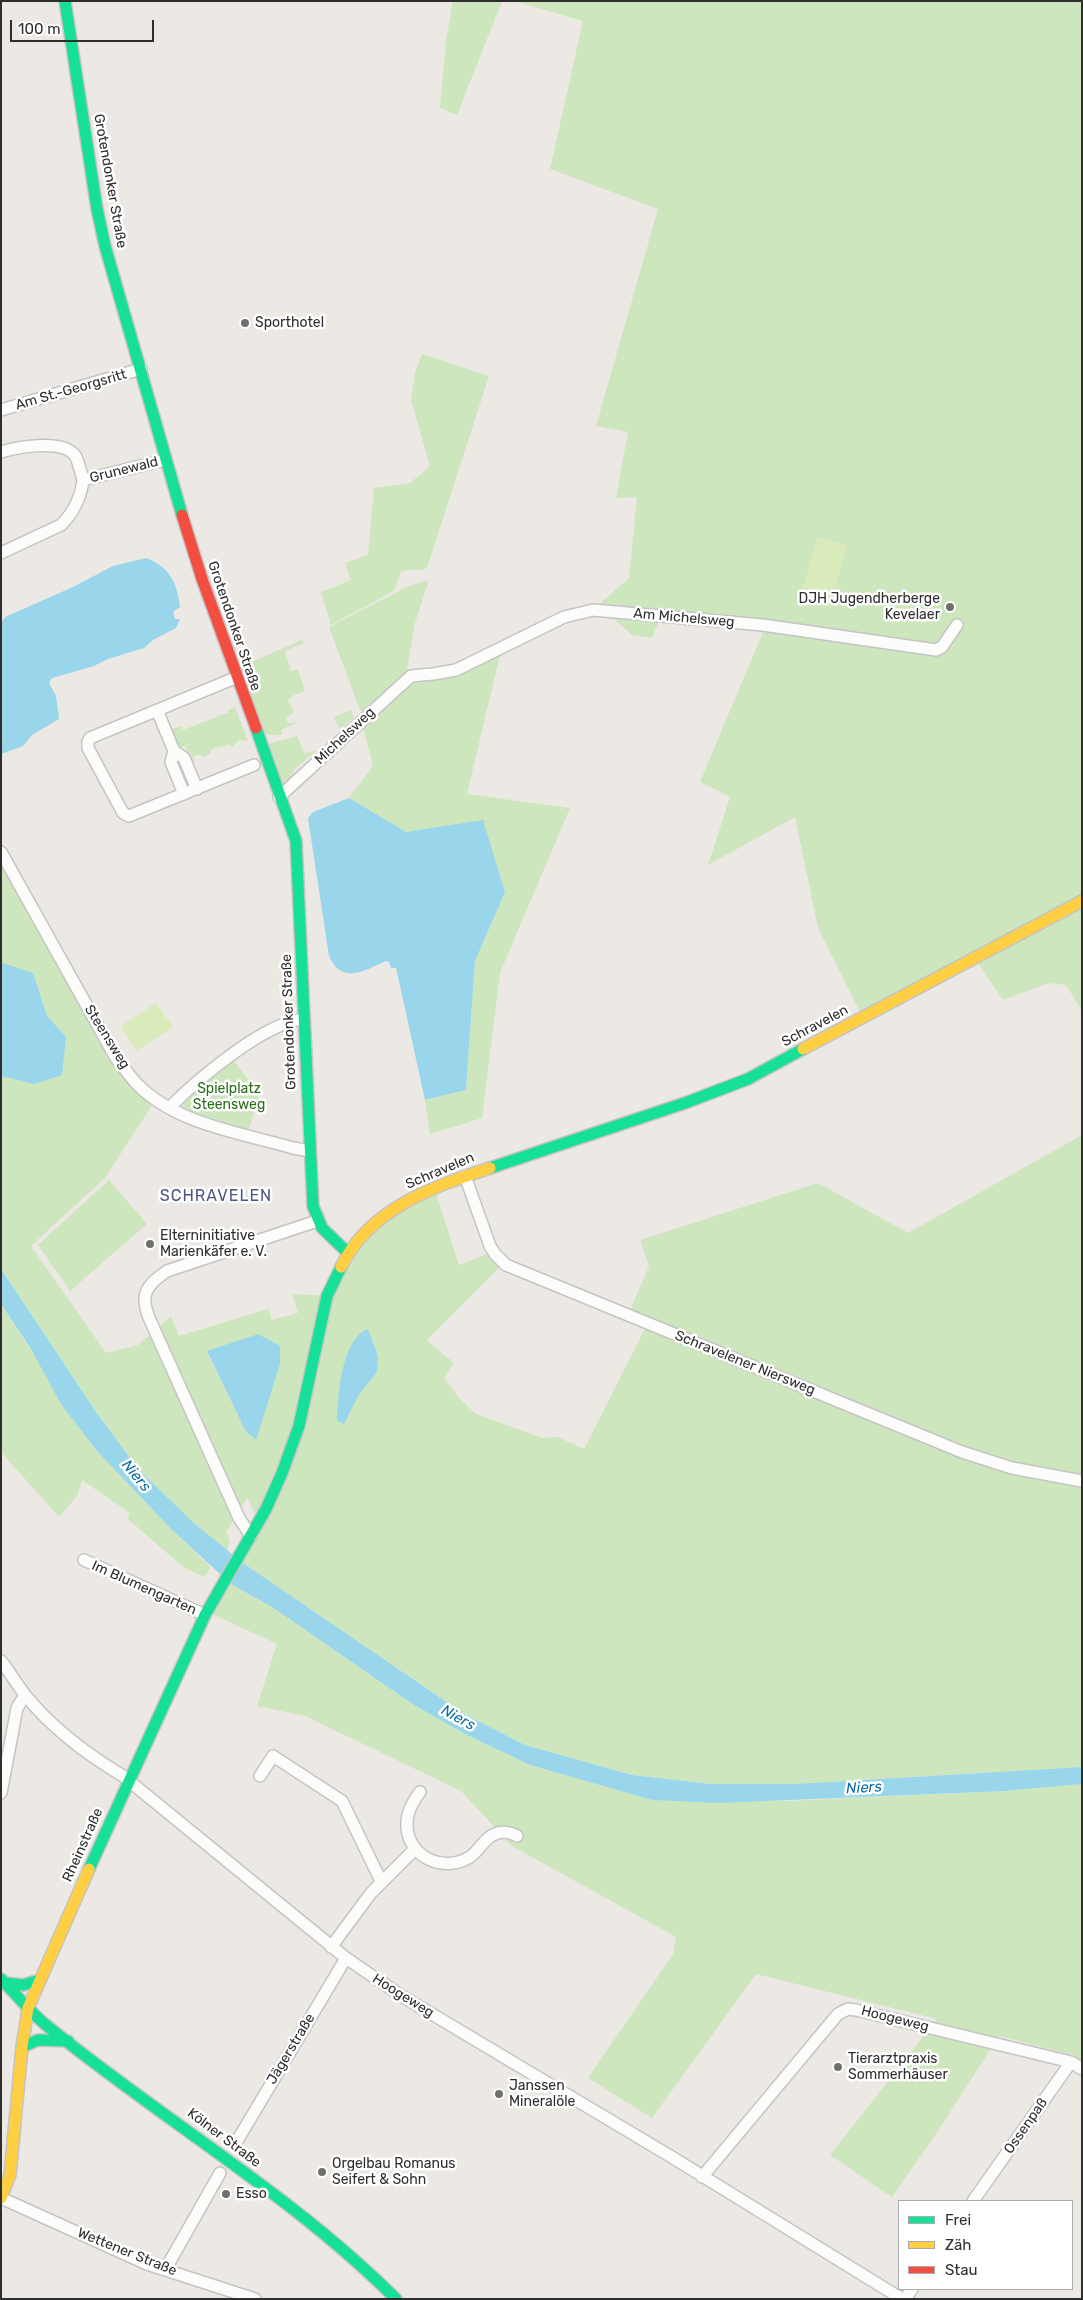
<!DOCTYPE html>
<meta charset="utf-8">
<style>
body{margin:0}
#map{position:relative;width:1083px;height:2300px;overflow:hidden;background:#ece8e4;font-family:Rubik,sans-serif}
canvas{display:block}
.frame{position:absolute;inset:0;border:2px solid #2e2e2e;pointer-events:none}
.legend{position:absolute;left:898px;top:2200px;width:175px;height:90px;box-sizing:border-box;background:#fff;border:1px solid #ababab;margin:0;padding:6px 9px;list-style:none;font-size:15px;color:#2e2e2e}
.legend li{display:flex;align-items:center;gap:10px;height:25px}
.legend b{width:25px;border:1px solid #ababab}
.scale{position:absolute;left:10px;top:20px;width:144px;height:22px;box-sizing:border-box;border:2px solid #2e2e2e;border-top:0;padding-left:6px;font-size:15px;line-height:18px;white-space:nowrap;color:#2e2e2e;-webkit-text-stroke:4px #fff;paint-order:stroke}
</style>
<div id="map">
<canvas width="1083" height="2300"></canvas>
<div class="frame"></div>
<ul class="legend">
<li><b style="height:6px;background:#16e098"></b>Frei</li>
<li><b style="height:6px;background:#ffcf43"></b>Zäh</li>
<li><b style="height:6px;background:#f24e42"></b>Stau</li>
</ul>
<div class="scale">100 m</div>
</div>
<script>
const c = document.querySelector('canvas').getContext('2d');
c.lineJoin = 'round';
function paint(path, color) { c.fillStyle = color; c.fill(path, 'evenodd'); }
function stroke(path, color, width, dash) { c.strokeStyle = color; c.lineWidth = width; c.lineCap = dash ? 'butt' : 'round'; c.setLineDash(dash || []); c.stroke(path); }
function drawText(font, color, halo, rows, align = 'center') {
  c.font = font + ' Rubik,sans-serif'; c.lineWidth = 5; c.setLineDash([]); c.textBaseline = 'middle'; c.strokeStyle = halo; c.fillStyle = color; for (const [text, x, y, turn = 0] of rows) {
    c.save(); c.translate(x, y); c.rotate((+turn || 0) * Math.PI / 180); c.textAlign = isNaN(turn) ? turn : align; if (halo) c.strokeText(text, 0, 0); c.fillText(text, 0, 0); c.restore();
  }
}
const green = new Path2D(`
 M453 1H502L457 115 440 108 446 41Z
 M514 1H1082V1011L1066 985 1049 983 1003 1000 975 959 863 1018 818 928 795 817 708 865 730 797 700 782 768 620 660 618 652 638 632 635 598 605 629 578 637 497 616 498 628 432 596 426 658 209 550 169 583 21Z
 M422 354 489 376 427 568C419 572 410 568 401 572L394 591 331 625 321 592 351 580 345 563 368 555 374 488 410 483 430 466 411 400 415 373Z
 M429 580 415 623 406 675 431 680 501 651 467 794 570 808 500 973 482 1118 430 1134 425 1100 466 1090 475 961 505 892 349 798 373 766 362 723 367 717 364 711 360 710 329 627 409 586Z
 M302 640 304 643 285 651 291 671 298 669 305 691 294 695 288 700 294 713 286 717V720L289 723H297L281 730 282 735H266L240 667Z
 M235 707 248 741 239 740 232 747 230 744 218 748 217 747 210 750 211 753 202 757 200 754 193 757 194 762 192 763 185 746 180 748 172 729 181 726 183 730 229 712 228 710Z
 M351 710 354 717 340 730 334 717Z
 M297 736 304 753 317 750 293 771 296 775 287 785H283L268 744Z
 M1 852 116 1058 156 1099 105 1178 31 1246 106 1353 138 1345 171 1316 179 1336 268 1309 272 1320 298 1313 292 1294 327 1296 332 1301C338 1288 343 1274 350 1262 370 1230 404 1209 434 1187L459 1265 497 1250 506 1261 427 1340 454 1363 444 1378 459 1398 476 1414 542 1438 558 1437 584 1449 648 1323 628 1315 649 1266 640 1240 818 1183 908 1233 1082 1135V1767L795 1784H711L632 1775 525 1745 464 1714 243 1563 256 1515 247 1498 226 1532 230 1541 227 1551 195 1525 139 1470 96 1412 1 1269ZM258 1334 280 1347 245 1430 207 1352Z
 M233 1060 259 1093 249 1130 192 1114 183 1106 185 1099Z
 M109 1180 147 1224 70 1291 38 1245Z
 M1 1304 97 1451 171 1529 211 1567 204 1577 183 1567 127 1518 130 1513 82 1480 77 1496 59 1517 1 1452Z
 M231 1584 272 1607 414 1705 463 1733 530 1765 652 1800 786 1801 1005 1791 1082 1784V2061L1073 2055 999 2036 934 2137 892 2197 830 2155 937 2019 756 1974 652 2118 588 2078 673 1954 676 1937 512 1846 461 1791 305 1716 257 1706 277 1644 212 1614Z`);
const pitch = new Path2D(`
 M817 537 847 546 830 606 800 598Z
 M156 1003 173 1027 136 1051 121 1026Z`);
const water = new Path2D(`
 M146 558C170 567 177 583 180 607L173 612 175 619H180L176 628 153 640 144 648 108 659 94 666 52 678 49 683 56 696 59 719 32 735 23 746 1 754V631L2 622 5 617 73 587 113 566Z
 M349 798 406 832 483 820 505 892 475 961 466 1090 425 1100 396 968H391L389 962 386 961C364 971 342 985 329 956L308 818 313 812Z
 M3 963 33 973 47 1016 66 1037 62 1075 34 1084 1 1076V964Z
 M1 1269 96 1412 139 1470 195 1524 243 1563 464 1714 525 1745 632 1775 711 1784H795L1082 1767V1784L1005 1791 719 1803 652 1800 530 1765 463 1733 414 1705 272 1607 231 1584 171 1529 97 1451 61 1404 31 1349 1 1304Z
 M368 1329 378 1356 377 1372 358 1396 344 1424 337 1421C338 1397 341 1339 368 1329Z
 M258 1334 280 1346V1364L256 1440 245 1430 207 1351Z`);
const street = new Path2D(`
 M1 410 141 369
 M1 452C18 447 65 438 76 457 79 464 81 473 83 480L165 460
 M1 553 61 525C73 513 81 497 83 480
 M235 678 90 738 88 742V748L123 813 129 816 254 765
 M157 710 174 751 171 762 184 794
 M174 751 184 758 197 789
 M279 797 411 676 433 674 456 670 564 617 593 610 763 625 936 650 942 647 957 625
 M1 852 116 1058C124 1067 130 1077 138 1085 178 1125 242 1133 293 1148L310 1151
 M170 1107C198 1079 265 1022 304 1019
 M465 1176 490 1246 495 1254 506 1265 962 1452 1012 1468 1082 1481
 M251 1536 239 1518 150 1320C139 1295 146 1285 167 1271L317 1221
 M84 1560 205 1615
 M1 1661C10 1672 17 1685 26 1696 52 1728 88 1755 123 1776L346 1958 400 1995 670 2156 902 2299
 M260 1776 273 1756 342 1801 381 1881
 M420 1792C412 1803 406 1813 407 1827 409 1858 444 1873 470 1857 479 1851 484 1838 495 1834 501 1831 511 1832 517 1836
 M1 1793 17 1708 25 1695
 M331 1947 371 1893 415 1849
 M237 2141 346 1958
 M702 2177 838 2014 848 2009 856 2010 1071 2062
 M1 2198 147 2264 255 2299
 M973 2201 1071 2062 1082 2069
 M165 2270 220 2173
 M905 2299 912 2289`);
const fast = new Path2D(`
 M65 1 97 209 105 246 182 515
 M256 728 296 841 313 1206 322 1228 348 1253
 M490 1168 685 1103 748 1079 803 1049
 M89 1869 205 1615 266 1509 282 1473 299 1426 327 1296 341 1267
 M1 1979C16 1994 30 2012 46 2025 161 2119 291 2194 396 2299
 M5 1983 23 1985 40 1980
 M22 2047 38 2040 68 2041`);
const slow = new Path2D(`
 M803 1049 1082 901
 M341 1267C369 1209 432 1187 490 1168
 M1 2198 10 2175 22 2047 28 2008 89 1869`);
const jam = new Path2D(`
 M182 515 202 579 256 728`);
const markers = [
 [245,323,5,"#706f6e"],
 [950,607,5,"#706f6e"],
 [150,1244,5,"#706f6e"],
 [838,2067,5,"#706f6e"],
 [499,2094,5,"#706f6e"],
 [322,2172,5,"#706f6e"],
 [226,2194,5,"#706f6e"]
];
const streetNames = [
 ["Grotendonker Straße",110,181,80],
 ["Am St.-Georgsritt",71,390,-16],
 ["Grunewald",124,470,-14],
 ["Am Michelsweg",684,618,5],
 ["Grotendonker Straße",234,626,71],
 ["Michelsweg",345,736,-43],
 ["Grotendonker Straße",289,1022,-92],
 ["Schravelen",815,1026,-28],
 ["Steensweg",107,1037,58],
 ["Schravelen",440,1171,-23],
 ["Schravelener Niersweg",745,1363,22],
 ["Im Blumengarten",144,1588,24],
 ["Rheinstraße",83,1845,-66],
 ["Hoogeweg",403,1996,32],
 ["Hoogeweg",895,2019,14],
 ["Jägerstraße",291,2049,-59],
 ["Ossenpaß",1026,2126,-55],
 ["Kölner Straße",224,2138,37],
 ["Wettener Straße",127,2252,22]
];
const poiNames = [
 ["Sporthotel",255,323],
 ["DJH Jugendherberge",940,599,"right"],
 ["Kevelaer",940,615,"right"],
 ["Elterninitiative",160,1236],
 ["Marienkäfer e. V.",160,1252],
 ["Tierarztpraxis",848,2059],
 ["Sommerhäuser",848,2075],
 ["Janssen",509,2086],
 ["Mineralöle",509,2102],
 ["Orgelbau Romanus",332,2164],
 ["Seifert & Sohn",332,2180],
 ["Esso",236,2194]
];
const parkNames = [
 ["Spielplatz",229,1089],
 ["Steensweg",229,1105]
];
const waterNames = [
 ["Niers",136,1476,50],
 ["Niers",458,1718,29],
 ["Niers",864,1788,-3]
];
const quarterNames = [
 ["SCHRAVELEN",216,1196]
];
paint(green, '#cee6be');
paint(pitch, '#d9eabb');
paint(water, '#99d6ec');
stroke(street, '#c5c4c5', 14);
stroke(fast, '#c5c4c5', 14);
stroke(slow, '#c5c4c5', 14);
stroke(jam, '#c5c4c5', 14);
stroke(street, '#fcfcfb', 11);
stroke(fast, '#16e098', 11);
stroke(slow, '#ffcf43', 11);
stroke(jam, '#f24e42', 11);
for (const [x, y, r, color] of markers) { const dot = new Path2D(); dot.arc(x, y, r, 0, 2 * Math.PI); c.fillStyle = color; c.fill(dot); stroke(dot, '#fff', 2); }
drawText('14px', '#2e2e2e', '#fff', streetNames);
drawText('14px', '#2e2e2e', '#fff', poiNames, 'left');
drawText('14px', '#2c6e1b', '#fff', parkNames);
drawText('italic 15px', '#0d6fa3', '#fff', waterNames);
c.letterSpacing = '1px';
drawText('16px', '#4d5680', '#fff', quarterNames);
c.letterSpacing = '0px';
</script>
